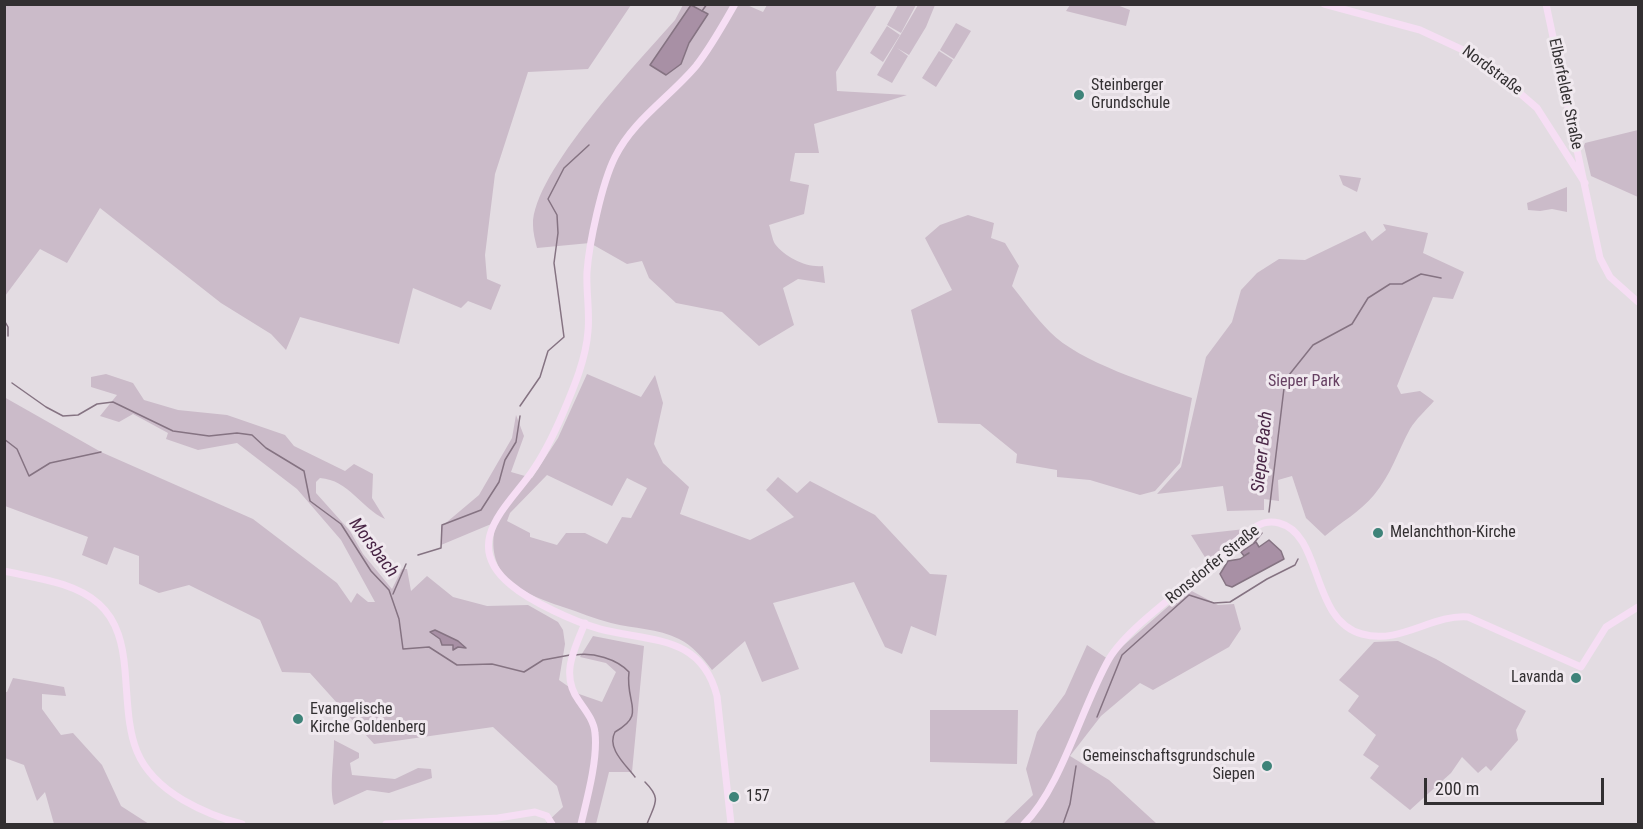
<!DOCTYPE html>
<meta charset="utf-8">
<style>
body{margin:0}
#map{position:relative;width:1643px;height:829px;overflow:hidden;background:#e3dce2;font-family:"Roboto Condensed",sans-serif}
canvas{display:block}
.frame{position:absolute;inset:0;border:6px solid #322f31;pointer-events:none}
.scale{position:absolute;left:1424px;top:778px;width:180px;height:27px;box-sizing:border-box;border:3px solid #322f31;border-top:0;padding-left:8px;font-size:18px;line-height:21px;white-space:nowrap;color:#322f31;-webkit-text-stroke:4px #f0e9ef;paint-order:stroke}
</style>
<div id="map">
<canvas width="1643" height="829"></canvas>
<div class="frame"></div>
<div class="scale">200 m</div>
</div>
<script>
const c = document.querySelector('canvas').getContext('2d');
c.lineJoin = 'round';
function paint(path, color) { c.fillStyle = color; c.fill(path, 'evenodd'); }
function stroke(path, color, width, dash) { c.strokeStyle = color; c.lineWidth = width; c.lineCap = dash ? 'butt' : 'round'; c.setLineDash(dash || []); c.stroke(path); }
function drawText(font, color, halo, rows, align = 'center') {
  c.font = font + ' "Roboto Condensed",sans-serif'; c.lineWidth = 6; c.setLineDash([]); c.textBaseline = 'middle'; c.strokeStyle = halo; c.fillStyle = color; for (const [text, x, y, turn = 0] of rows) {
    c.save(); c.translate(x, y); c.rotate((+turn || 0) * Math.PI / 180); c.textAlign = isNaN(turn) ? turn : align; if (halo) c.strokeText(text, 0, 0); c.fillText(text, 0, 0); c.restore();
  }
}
const green = new Path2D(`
 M5 4H631V5L588 69 528 72 495 174 485 255 487 279 501 285 491 310 468 301 461 308 413 288 399 344 300 317 286 350 271 334 221 303 100 208 67 263 40 249 5 296Z
 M683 5H691L652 62 653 65 681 64 703 10 692 5H747L763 12 767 5H877L836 72 837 91 907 95 814 124 819 153H795L790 181 809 185 804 214 769 225C771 230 772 239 775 244 785 257 806 268 823 266L825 283 798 279 783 288 794 325 759 346 722 312 676 303 649 278 642 261 627 264 590 243 537 248C535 240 533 232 533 225 532 173 639 61 675 20Z
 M898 5H916L901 33 887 25Z
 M918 5H935L926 27 909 55 897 48 908 56 892 83 877 75Z
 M1070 5H1117L1130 10 1126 26 1066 11Z
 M956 23 971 31 954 59 940 50Z
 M887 26 900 35 883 62 870 53Z
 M939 51 953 60 936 87 922 78Z
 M1638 130V197L1591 176 1584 146 1585 143Z
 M1339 175 1361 178 1357 192 1343 185Z
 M1567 187V212L1552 209 1540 211 1528 210 1527 203Z
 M968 215 994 223 991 238 1005 243 1019 266 1012 286C1024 301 1036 318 1050 332 1079 362 1153 385 1192 398L1180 463 1155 491 1140 495 1090 480 1057 477V470L1016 463 1017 454 980 424 938 423 911 310 952 290 925 238 940 225Z
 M1383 224 1428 233 1423 253 1464 272 1453 299 1433 297 1397 386 1401 394 1420 391 1434 401C1426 410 1416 419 1410 429 1398 451 1391 475 1374 495 1360 512 1341 522 1325 536L1306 518 1292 476 1278 480 1279 501 1264 499V510L1227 511 1223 486 1157 494 1181 467 1206 357 1232 322 1241 290 1257 273 1279 259 1305 260 1365 231 1372 241 1386 230Z
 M106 374 133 383 144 400 178 410 227 415 285 435 294 446 345 471 354 464 373 474 372 498 385 519C361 508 349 480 320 478L316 482V493L350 531 363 554 392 589 402 569H407L411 591 427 576 453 597 487 606 528 605 558 622 563 630 565 644 559 680 579 694 602 702 616 672 606 663 580 657 593 636 644 646 632 772H609L596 824H545L563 807 557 786 493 727 374 744 310 673 282 672 260 620 189 585 159 593 139 584V556L114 547 107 565 82 555 88 537 5 506 4 397 101 452 253 519 337 583 351 603 357 593 368 602H375L341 540 297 489 237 443 198 450 166 439 168 433 133 414 119 422 100 416 117 395 91 387V377Z
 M587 374 641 397 655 375 663 403 654 444 663 463 689 487 680 514 750 540 794 517 766 490 778 477 797 493 810 481 875 515 930 574 947 575 936 636 911 626 902 654 885 647 854 582 773 603 799 669 762 682 745 641 712 670C703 658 693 646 679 639 658 628 634 629 611 623 595 619 579 612 563 607 519 592 483 576 496 522L441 545V527L479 495 512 438 516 415 524 436 511 472 532 478 558 438ZM547 475 612 506 627 478 647 488 631 518 622 517 607 544 585 533H566L557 545 530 537V533L507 521 510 513Z
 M1245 529 1208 562 1191 535Z
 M1188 589 1218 605 1234 604 1241 629 1229 647 1153 690 1140 683 1101 716 1070 756 1109 780 1157 824H1003L1033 795 1026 769 1037 732 1065 694 1087 645 1108 659Z
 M1398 641 1436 659 1526 711 1516 730 1518 740 1491 771 1486 766 1478 773 1462 757 1451 773 1410 810 1370 778 1379 766 1363 755 1376 735 1348 711 1359 696 1339 680 1374 642Z
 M13 678 64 687 66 696 42 694V709L61 735 73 733 102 765 121 806 149 824H54L45 792 37 801 24 765 5 758V692H7Z
 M930 710H1018L1017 764 930 762Z
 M334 740 359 753V758L350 763 352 775 395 779 418 768 431 769 432 778 389 793 367 790 334 805C329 790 334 759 334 740Z`);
const water = new Path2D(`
 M691 5 708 14 689 43 681 64 666 75 650 65Z
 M1269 540 1281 551 1284 559 1232 587 1226 585 1220 574 1228 561 1240 559 1249 553 1244 556 1241 552 1256 542 1259 547Z
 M435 630 458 641 466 648 458 647 453 650V645H442L440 639 430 632Z`);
const stream = new Path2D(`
 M702 11 707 4
 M4 320 8 327V336
 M12 383 46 407 63 416 78 415 97 404 113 402 173 431 209 436 237 433 252 435 266 448 304 471 310 501 341 524 371 571 389 590 399 619 403 649 429 647 457 665 492 664 524 672 543 660 570 655
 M520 406 540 377 548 351 564 337 554 263 558 233 557 215 548 199 564 168 589 145
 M4 439 17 449 29 476 50 463 101 452
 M1269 512 1285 380 1313 345 1352 324 1368 298 1390 284H1402L1421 274 1441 278
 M1254 543 1262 533
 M418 555 441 548 442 525 481 510 499 482 505 460 516 442 520 416
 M393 594 406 564
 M575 655C593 652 617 659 629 672 625 704 647 714 615 732 606 748 626 765 635 777
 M1097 717 1122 655 1189 595 1214 603 1230 602 1267 579 1295 565 1298 559
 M645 782C662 799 655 803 647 824
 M1063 824 1070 804 1076 766`);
const secondary = new Path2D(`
 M1324 4 1420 30 1478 57 1537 108 1585 183
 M1546 4 1600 258 1610 277 1638 302
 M4 571C35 578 75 582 99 604 118 621 123 646 125 670 130 730 126 766 183 800 202 811 222 819 242 824
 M386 824 498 818 535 812 547 816 552 824
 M581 824C587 799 598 759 595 733 594 721 586 711 579 701 560 675 574 650 585 623
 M731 824 717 696C701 634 650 642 600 629 575 622 531 602 511 585 461 544 506 508 531 473 544 455 554 434 563 413 574 387 586 359 588 331 590 311 586 292 587 272 589 243 602 183 615 157 633 120 670 97 696 66 711 47 723 25 735 4
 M1024 824C1061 788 1082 706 1109 659 1126 630 1178 593 1205 570 1221 555 1238 537 1257 526 1264 522 1271 521 1279 523 1323 534 1310 620 1362 634 1400 645 1432 614 1468 617L1581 667 1606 627 1638 607`);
const markers = [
 [1079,95,6,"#3e8379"],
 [1378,533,6,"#3e8379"],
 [1576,678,6,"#3e8379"],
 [298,719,6,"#3e8379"],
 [1267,766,6,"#3e8379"],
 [734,797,6,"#3e8379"]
];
const streetNames = [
 ["Nordstraße",1492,71,37],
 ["Elberfelder Straße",1565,94,78],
 ["Ronsdorfer Straße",1213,565,-39]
];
const poiNames = [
 ["Steinberger",1091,86],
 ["Grundschule",1091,104],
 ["Melanchthon-Kirche",1390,533],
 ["Lavanda",1564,678,"right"],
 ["Evangelische",310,710],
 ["Kirche Goldenberg",310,728],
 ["Gemeinschaftsgrundschule",1255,757,"right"],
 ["Siepen",1255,775,"right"],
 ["157",746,797]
];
const parkNames = [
 ["Sieper Park",1304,382]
];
const waterNames = [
 ["Sieper Bach",1263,452,-84],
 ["Morsbach",373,548,53]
];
paint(green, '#cbbbc9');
paint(water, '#a890a5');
stroke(water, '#857382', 1.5);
stroke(stream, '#857382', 1.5);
stroke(secondary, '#f6def4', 7);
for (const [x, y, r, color] of markers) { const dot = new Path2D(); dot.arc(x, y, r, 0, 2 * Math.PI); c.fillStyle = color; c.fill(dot); stroke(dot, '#f0e9ef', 2); }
drawText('16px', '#322f31', '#f0e9ef', streetNames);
drawText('16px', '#322f31', '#f0e9ef', poiNames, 'left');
drawText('16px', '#664062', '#f0e9ef', parkNames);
drawText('italic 18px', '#492646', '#f0e9ef', waterNames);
</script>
